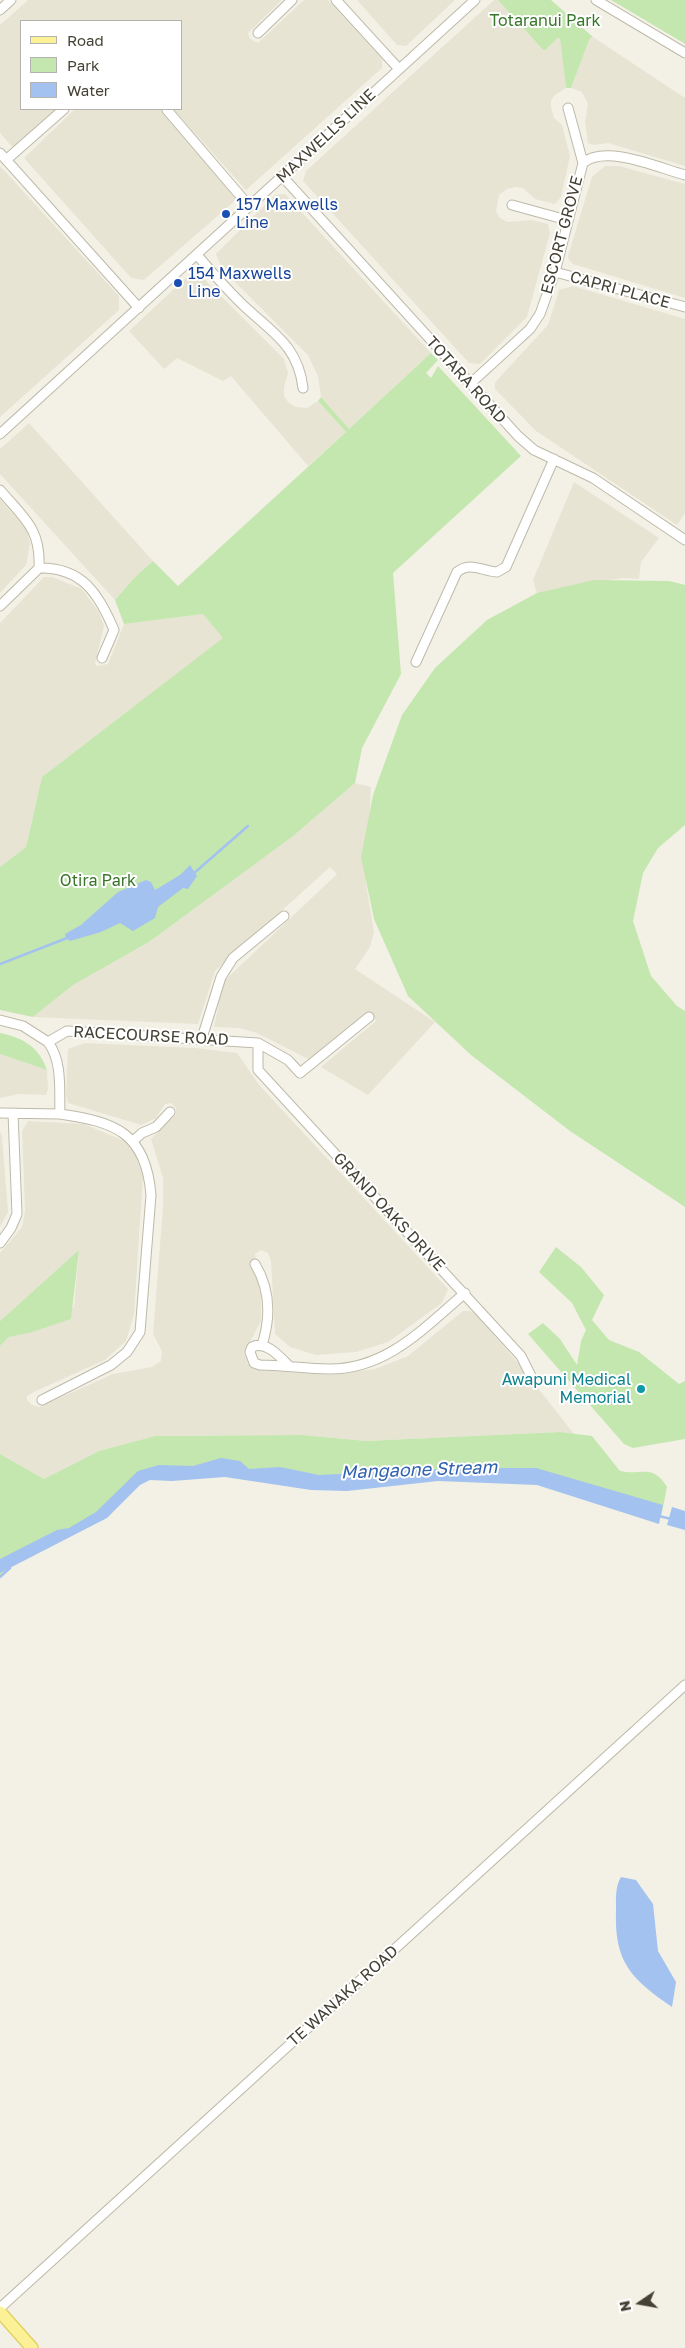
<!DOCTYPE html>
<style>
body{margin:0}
#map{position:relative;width:685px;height:2348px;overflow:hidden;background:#f3f1e6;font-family:"Golos Text",sans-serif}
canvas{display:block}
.legend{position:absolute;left:20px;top:20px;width:162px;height:90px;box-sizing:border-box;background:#fff;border:1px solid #b5b3ae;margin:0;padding:6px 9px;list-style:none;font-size:15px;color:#454235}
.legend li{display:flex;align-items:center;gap:10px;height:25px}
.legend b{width:25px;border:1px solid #b5b3ae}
.north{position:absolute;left:615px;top:2278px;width:50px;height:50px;-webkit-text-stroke:4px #fff;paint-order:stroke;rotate:258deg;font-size:14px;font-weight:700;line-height:20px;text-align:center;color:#454235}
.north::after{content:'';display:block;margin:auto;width:18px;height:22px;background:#454235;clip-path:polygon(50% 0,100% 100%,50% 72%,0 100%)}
</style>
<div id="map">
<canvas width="685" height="2348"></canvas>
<ul class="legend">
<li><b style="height:6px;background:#fcf196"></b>Road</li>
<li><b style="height:14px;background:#c4e6af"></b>Park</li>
<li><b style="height:14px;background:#a3c2ef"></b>Water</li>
</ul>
<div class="north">N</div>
</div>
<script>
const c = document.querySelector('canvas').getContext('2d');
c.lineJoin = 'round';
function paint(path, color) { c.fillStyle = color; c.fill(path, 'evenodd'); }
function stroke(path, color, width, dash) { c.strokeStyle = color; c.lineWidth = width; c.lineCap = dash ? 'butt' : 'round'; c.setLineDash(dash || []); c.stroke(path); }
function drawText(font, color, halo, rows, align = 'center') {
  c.font = font + ' "Golos Text",sans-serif'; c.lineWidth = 4; c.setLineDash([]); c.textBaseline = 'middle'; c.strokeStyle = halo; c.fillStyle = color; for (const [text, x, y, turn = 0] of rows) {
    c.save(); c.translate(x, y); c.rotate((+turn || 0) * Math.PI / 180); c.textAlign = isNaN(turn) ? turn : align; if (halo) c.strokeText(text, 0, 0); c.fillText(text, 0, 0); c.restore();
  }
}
const residential = new Path2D(`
 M28 0H282L248 33 250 39 258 43 304 0H328L382 59V68L246 190 173 109H181V21H21V109H60L15 150 0 133V25Z
 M357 0H455L406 46 397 45Z
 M494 0H498L544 51 558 38 560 39 566 88 555 95 551 100V107L554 118 562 125 570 156 561 197 555 204 535 199 523 188 516 187 507 189 499 195 496 211 499 217 507 222 532 220 548 224 550 233 527 317 480 364 469 363 303 181 306 171Z
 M593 37 685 98V166L608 143 594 145 588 143 585 122 588 104 582 92 571 88 590 38Z
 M75 109H160L237 199 144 280 131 278 24 158Z
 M0 166 119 296V310L0 417Z
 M605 166H619L685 184V298L573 264 569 260 568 256 592 177Z
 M285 194 431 353 349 429 321 397 318 376 308 355 222 269 216 254 275 195Z
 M197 272 284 359 288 373 284 387V396L288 402 296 407 307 408 318 401 346 432 308 466 231 376 223 381 177 358 164 369 129 331 190 274Z
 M573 286 685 319V513L677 525 536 431 495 389V383L499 378 548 325 559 290Z
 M29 423 153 561 135 577 115 600 0 474V449Z
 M574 482 659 538 641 562 639 579 623 578 573 585 538 597 533 580Z
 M0 499 27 530 30 544 26 565 0 593Z
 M44 577H52L82 589 99 612 104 626 95 664 97 666 108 664 124 624 203 614 224 638 42 777 26 847 0 867V623Z
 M355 783 371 787 366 884 374 932 370 947 355 969 435 1022 368 1095 321 1067 376 1021 371 1013 310 1060 257 1033 240 1028 214 1027 223 982 337 874 330 867 215 971 198 1024 33 1017 73 985 149 942 292 837Z
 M85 1043 195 1048 237 1053 260 1086 448 1289 442 1303 388 1342 356 1352 316 1355 290 1347 275 1334 271 1261 268 1253 261 1250 255 1254 261 1286V1321L244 1353 248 1364 258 1370 330 1375 375 1369 408 1356 463 1311H470L475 1313 519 1364 574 1434 560 1432 365 1441 302 1435 155 1436 99 1451 44 1479 0 1454V1346L9 1337 29 1333 74 1307 79 1251 0 1321V1253L22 1227 25 1211 22 1131 28 1121 84 1124 127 1142 134 1150 143 1177 134 1314 126 1341 105 1360 36 1391 27 1396V1400L32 1405 39 1407 113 1374 152 1367 161 1361 162 1351 153 1334 163 1207V1178L151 1139 176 1114V1108L171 1103 165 1104 156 1118 141 1125 68 1103 66 1095 68 1049Z
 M0 1054 47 1070 48 1089 46 1095 18 1094 0 1098Z
 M0 1131 2 1136 8 1212 0 1227Z`);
const green = new Path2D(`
 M498 0H551L593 37 590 38 571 88H566L560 39 558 38 544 51Z
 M611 0H685V44L682 42Z
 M431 353 438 360 426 373 431 378 438 366 521 456 393 573 401 674 362 748 355 783 292 837 149 942 73 985 33 1017 0 1010V867L26 847 42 777 223 638 203 614 124 624 115 600 135 577 153 561 178 586 346 432 318 401 321 397 349 429Z
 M594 580 669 581 685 585V825L658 848 643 873 633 921 651 976 677 1006 685 1011V1207L570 1131 471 1055 408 996 374 919 361 857 373 795 402 715 435 668 487 620 537 593Z
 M0 1033C24 1038 39 1047 47 1070L0 1054Z
 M556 1247 581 1267 604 1295 592 1320 609 1340 639 1352 679 1384 685 1381V1439L633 1448 624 1444 528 1334 543 1323 560 1339 577 1365 581 1341 586 1330 572 1303 539 1272Z
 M79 1250 71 1319 29 1333 9 1337 0 1346V1321Z
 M560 1432 592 1436 620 1471C642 1476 652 1463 667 1487L661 1517 523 1480 233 1473 145 1479 103 1516 17 1561 0 1577V1454L44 1479 99 1451 155 1436 302 1435 366 1441Z`);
const water = new Path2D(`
 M190 865 197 876 188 889 183 888 158 907 155 918 133 931 120 923 101 932 70 941 66 938 65 934 81 925 118 892 146 880 151 882 155 890 180 875Z
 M221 1458 240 1461 249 1469 280 1467 319 1475 461 1468H536L663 1505 659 1524 537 1485 438 1481 347 1491 311 1490 225 1477 172 1481 150 1480 140 1485 107 1518 0 1573V1559L57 1530 69 1528 96 1512 138 1471 159 1465 193 1466Z
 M672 1507 685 1511V1530L667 1525Z
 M621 1877 636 1880 653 1904 658 1951 676 1982 672 2007C631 1979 614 1962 616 1910 616 1898 615 1887 621 1877Z`);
const stream = new Path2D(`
 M193 874 248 826
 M0 964 67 938
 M659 1516 671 1519
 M0 1577 10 1568`);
const minor = new Path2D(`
 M336 0 399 69
 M596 0 685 53
 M0 10 11 0
 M258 33 292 0
 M568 108 583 163
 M167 110 249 206
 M0 153 139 308
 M6 160 64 109
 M282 176 518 436 534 450 593 478 685 540
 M512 205 567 220
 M197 255C212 272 228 291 244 306 273 333 298 346 303 388
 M555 272 685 307
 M470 384 530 329 540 314 555 272 583 163C606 144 659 168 685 175
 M0 434 475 0
 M0 490C24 518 41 529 39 568L0 606
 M39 568C82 567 99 594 114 630L102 658
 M416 662 457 572C470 561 482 571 497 572L506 567 554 459
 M0 1020 23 1026 48 1042 67 1031 258 1043 288 1060 300 1073 369 1017
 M202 1038 221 977 233 958 284 916
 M258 1043V1070L521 1356 532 1378
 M0 1113 60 1114
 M133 1141 142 1133 156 1127 170 1112
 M0 1243 11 1228 17 1214 13 1113
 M255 1264C270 1289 271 1317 262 1345
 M289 1366C280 1357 266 1340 252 1347L250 1352 254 1363 260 1365C283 1365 306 1369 328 1369 386 1370 424 1328 465 1293
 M42 1400 111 1365 127 1352 140 1332 151 1195C146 1133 116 1122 60 1114 59 1091 63 1062 48 1042
 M0 2308 685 1685`);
const major = new Path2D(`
 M0 2312 32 2348`);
const markers = [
 [226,214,5,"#1a4fb4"],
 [178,283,5,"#1a4fb4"],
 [641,1389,5,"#0f9aa8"]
];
const parkNames = [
 ["Totaranui Park",545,21],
 ["Otira Park",98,881]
];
const streetNames = [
 ["MAXWELLS LINE",326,136,-43],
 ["ESCORT GROVE",562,235,-75],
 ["CAPRI PLACE",620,290,15],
 ["TOTARA ROAD",466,380,48],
 ["RACECOURSE ROAD",151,1036,3],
 ["GRAND OAKS DRIVE",389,1212,47],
 ["TE WANAKA ROAD",343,1996,-42]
];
const transitNames = [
 ["157 Maxwells",236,205],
 ["Line",236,223],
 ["154 Maxwells",188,274],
 ["Line",188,292]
];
const cultureNames = [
 ["Awapuni Medical",631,1380],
 ["Memorial",631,1398]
];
const waterNames = [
 ["Mangaone Stream",419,1470,-2]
];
paint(residential, '#e7e4d4');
paint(green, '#c4e6af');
paint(water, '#a3c2ef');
stroke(stream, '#a3c2ef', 2.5);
stroke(minor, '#bebaa9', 11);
stroke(major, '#e1d266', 14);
stroke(minor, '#fff', 9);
stroke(major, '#fcf196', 11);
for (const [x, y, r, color] of markers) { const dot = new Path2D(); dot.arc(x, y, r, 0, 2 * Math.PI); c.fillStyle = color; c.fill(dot); stroke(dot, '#fff', 2); }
drawText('16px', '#39762a', '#fff', parkNames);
drawText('16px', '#454235', '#fff', streetNames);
drawText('16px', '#164399', '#fff', transitNames, 'left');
drawText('16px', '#0d838f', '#fff', cultureNames, 'right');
drawText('italic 18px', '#3163af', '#fff', waterNames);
</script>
